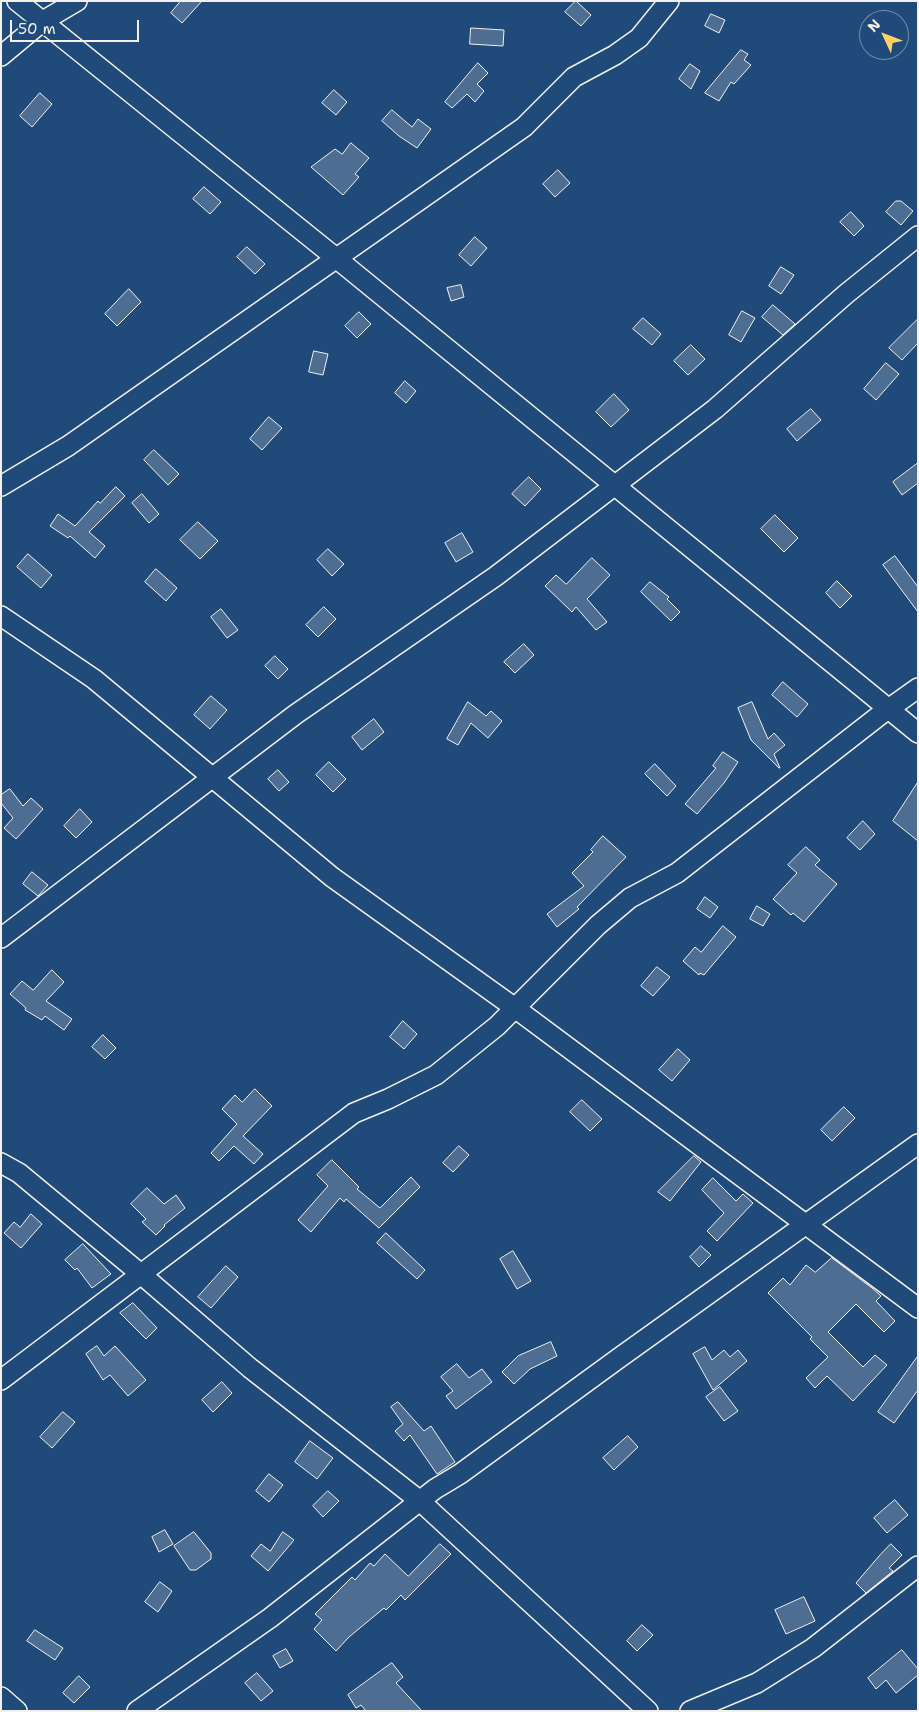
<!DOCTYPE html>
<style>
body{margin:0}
#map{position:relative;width:919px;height:1712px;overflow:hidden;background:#1f4a7a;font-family:"Shantell Sans",sans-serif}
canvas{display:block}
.frame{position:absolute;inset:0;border:2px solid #f4f1e8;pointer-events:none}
.north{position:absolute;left:859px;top:10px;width:50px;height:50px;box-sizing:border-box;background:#1f4a7a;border:1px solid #748da6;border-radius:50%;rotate:313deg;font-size:14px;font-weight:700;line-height:20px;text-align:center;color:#f4f1e8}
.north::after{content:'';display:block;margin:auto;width:18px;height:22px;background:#ffd166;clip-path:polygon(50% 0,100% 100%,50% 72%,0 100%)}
.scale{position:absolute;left:10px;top:20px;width:129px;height:22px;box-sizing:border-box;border:2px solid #f4f1e8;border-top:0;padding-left:6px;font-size:15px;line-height:18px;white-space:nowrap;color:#f4f1e8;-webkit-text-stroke:4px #1f4a7a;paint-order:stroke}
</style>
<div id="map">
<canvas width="919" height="1712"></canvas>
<div class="frame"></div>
<div class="north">N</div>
<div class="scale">50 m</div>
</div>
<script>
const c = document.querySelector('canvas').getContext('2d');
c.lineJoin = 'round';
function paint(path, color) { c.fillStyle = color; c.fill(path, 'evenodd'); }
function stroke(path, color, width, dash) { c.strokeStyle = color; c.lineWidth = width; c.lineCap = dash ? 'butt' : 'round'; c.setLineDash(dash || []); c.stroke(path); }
const building = new Path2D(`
 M181 1H202L182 23 171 13Z
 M576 1 591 15 581 26 565 12Z
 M711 14 725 20 719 33 705 26Z
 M471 28 504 30 503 46 470 44Z
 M741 50 748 54 744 60 751 65 734 84 731 82 719 101 705 93Z
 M478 63 488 73 477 84 484 91 475 102 467 94 452 108 445 102Z
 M690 64 700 71 691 89 679 79Z
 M334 90 347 102 336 115 322 103Z
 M40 93 52 104 32 127 20 116Z
 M392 110 412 127 418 119 431 129 417 148 399 136 382 121Z
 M351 143 369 158 355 174 359 177 343 195 311 167 335 149 342 154Z
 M558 170 570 183 555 197 543 184Z
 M204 187 221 202 210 214 193 199Z
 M896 201H901L913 211 901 225 886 212Z
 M851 212 864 226 854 236 840 222Z
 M475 237 487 248 471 266 459 255Z
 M247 247 265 264 255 274 237 257Z
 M781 267 794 275 781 294 769 286Z
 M461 285 464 297 451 301 447 288Z
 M129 289 141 302 117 326 105 314Z
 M773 305 795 324 783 335 762 317Z
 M742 311 755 318 741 342 729 335Z
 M359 312 371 324 357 338 345 326Z
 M643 318 661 334 652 345 633 329Z
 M918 319V343L902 360 889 348Z
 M691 345 705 359 688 375 674 361Z
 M314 351 328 354 323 375 309 372Z
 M886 363 899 374 876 400 864 389Z
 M405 381 416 391 406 403 395 393Z
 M614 394 629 410 611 427 596 412Z
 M811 409 821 420 797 441 787 429Z
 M269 417 282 428 262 450 250 439Z
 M154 450 179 474 168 485 144 460Z
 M918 463V483L902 495 893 482Z
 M529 477 541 489 525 506 512 494Z
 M116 487 125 496 89 532 105 546 95 558 70 536 68 538 50 526 58 514 75 526 98 501 100 503Z
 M142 494 159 514 149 523 132 503Z
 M775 515 798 538 784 552 761 529Z
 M198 522 218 541 200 559 180 540Z
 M462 533 473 552 456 562 445 543Z
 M328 549 344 564 332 576 317 560Z
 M28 554 52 575 41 588 17 567Z
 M895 556 918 587V612L883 565Z
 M592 558 610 575 587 599 607 622 596 630 576 607 572 612 545 586 556 575 566 584Z
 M156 569 177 588 166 601 145 582Z
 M837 581 852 596 840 608 826 593Z
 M650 582 669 597 667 599 680 612 671 621 641 592Z
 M324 607 336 619 318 637 306 625Z
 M221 609 238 630 227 638 211 617Z
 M524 644 534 655 515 673 504 662Z
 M275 656 288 669 278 679 265 666Z
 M783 682 808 704 797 717 772 695Z
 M211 696 227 710 210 729 194 715Z
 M468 702 486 716 491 711 502 721 488 738 471 723 458 745 447 739Z
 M752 702 768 739 774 733 785 745 774 754 780 768H779L751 740 738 708Z
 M374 719 384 732 362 750 352 737Z
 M723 752 738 762 724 783 697 814 685 804 716 768 713 766Z
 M329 762 346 779 333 792 316 775Z
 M655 764 676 786 667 796 645 774Z
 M278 770 289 782 279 791 268 779Z
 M918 782V841L893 821Z
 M10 789 23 806 31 798 43 809 16 839 4 828 13 818 1 803V795Z
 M80 809 92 822 76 838 64 826Z
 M863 821 875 834 860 850 847 838Z
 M603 836 626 857 577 907 579 909 557 927 547 914 584 886 572 873 593 852 591 850Z
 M806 847 820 860 815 865 837 884 804 922 793 913 791 915 773 899 797 873 788 865Z
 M32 872 48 885 38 896 23 884Z
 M705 897 718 907 710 918 697 909Z
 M757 906 770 914 763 926 750 919Z
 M723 926 736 937 704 975 700 973 699 975 683 961 695 947 701 952Z
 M657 967 670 977 653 996 641 986Z
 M52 970 64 982 46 1001 72 1019 64 1030 45 1016 42 1020 25 1010 26 1008 10 994 22 981 33 990Z
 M403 1021 417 1034 404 1049 390 1037Z
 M103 1035 116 1048 105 1059 92 1047Z
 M678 1049 690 1060 672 1081 659 1070Z
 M255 1089 272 1106 243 1136 263 1154 254 1164 234 1146 219 1161 211 1153 237 1124 222 1109 235 1095 242 1102Z
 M582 1100 602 1119 590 1131 570 1112Z
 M844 1107 855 1118 832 1141 821 1130Z
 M459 1146 469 1155 453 1172 443 1163Z
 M694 1156 701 1162 670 1201 658 1192Z
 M332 1160 359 1187 357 1189 380 1208 411 1177 420 1187 379 1228 346 1199 344 1202 340 1198 311 1232 298 1220 328 1186 317 1175Z
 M713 1178 736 1201 743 1194 753 1203 717 1241 707 1231 724 1213 702 1190Z
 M147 1188 164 1204 176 1195 185 1208 164 1225 165 1226 156 1235 142 1222 146 1219 131 1204Z
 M31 1214 42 1224 21 1248 4 1233 14 1222 20 1227Z
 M386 1233 425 1270 417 1279 377 1243Z
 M83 1244 111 1274 92 1288 77 1268 75 1270 65 1260Z
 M701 1246 711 1255 699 1267 690 1257Z
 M513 1251 531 1281 517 1289 500 1259Z
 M832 1258 872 1288 881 1296 876 1301 895 1321 884 1332 856 1304 828 1332 863 1367 875 1355 887 1365 853 1401 827 1376 815 1388 806 1378 828 1357 810 1339 812 1337 768 1293 783 1278 790 1285 806 1265 815 1272Z
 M226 1266 238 1277 211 1308 198 1297Z
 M133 1303 157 1328 146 1339 120 1313Z
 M551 1342 557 1356 530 1369 514 1384 502 1372 518 1356Z
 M97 1346 104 1356 115 1346 146 1380 128 1396 110 1375 103 1380 86 1354Z
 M705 1347 712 1360 724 1350 730 1357 738 1350 747 1361 713 1390 693 1354Z
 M918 1356V1390L894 1423 878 1412Z
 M457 1364 469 1378 482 1369 492 1382 456 1409 446 1396 453 1391 441 1377Z
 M222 1382 232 1393 213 1412 202 1400Z
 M720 1387 738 1411 724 1421 706 1397Z
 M398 1402 424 1431 431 1426 455 1462 437 1474 410 1435 404 1441 395 1431 403 1424 391 1407Z
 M63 1412 75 1422 52 1448 40 1437Z
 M628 1436 638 1447 614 1470 603 1458Z
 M310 1441 333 1458 317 1479 295 1462Z
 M269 1474 283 1485 269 1502 256 1491Z
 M328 1491 339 1501 323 1517 313 1506Z
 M895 1500 908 1515 887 1533 874 1518Z
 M165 1530 173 1544 159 1552 152 1537Z
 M194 1532 211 1553V1559L196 1570H190L174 1546Z
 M283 1532 294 1540 268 1571 251 1556 261 1544 270 1551Z
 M440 1544 451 1554 405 1600 401 1595 386 1610 384 1608 349 1637 336 1651 314 1629 322 1620 315 1614 352 1577 355 1580 370 1563 374 1566 385 1554 408 1576Z
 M891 1544 902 1555 889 1568 893 1571 866 1593 856 1583 880 1555Z
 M160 1582 172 1591 158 1612 145 1602Z
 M804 1597 815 1621 786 1634 775 1610Z
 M642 1625 653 1635 637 1651 627 1641Z
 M35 1630 63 1648 55 1660 27 1641Z
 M286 1649 293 1661 280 1668 273 1656Z
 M902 1650 918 1669V1675L896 1693 886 1680 876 1689 868 1678Z
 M392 1663 403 1677 396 1683 422 1711H366L361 1705 356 1708 348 1695Z
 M257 1673 273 1691 261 1701 245 1683Z
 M79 1676 90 1687 74 1703 63 1693Z`);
const street = new Path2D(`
 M17 1 336 258 918 733
 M1 56 43 21 77 1
 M1 486 68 446 524 127 574 77 615 55 639 38 669 1
 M1 616 94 679 332 877 515 1008 918 1308
 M1 938 296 714 496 576 715 409 846 294 918 236
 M1 1163 19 1173 142 1275 250 1368 420 1501 648 1711
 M1 1380 354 1113 388 1099 436 1075 497 1026 598 925 630 898 677 873 880 715 918 688
 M1 1697 17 1711
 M137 1711 270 1618 435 1489 460 1474 619 1358 918 1144
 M690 1711 757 1683 813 1648 918 1566`);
paint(building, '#4d6e92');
stroke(building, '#f4f1e8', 1);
stroke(street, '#f4f1e8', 22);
stroke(street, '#1f4a7a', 19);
</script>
